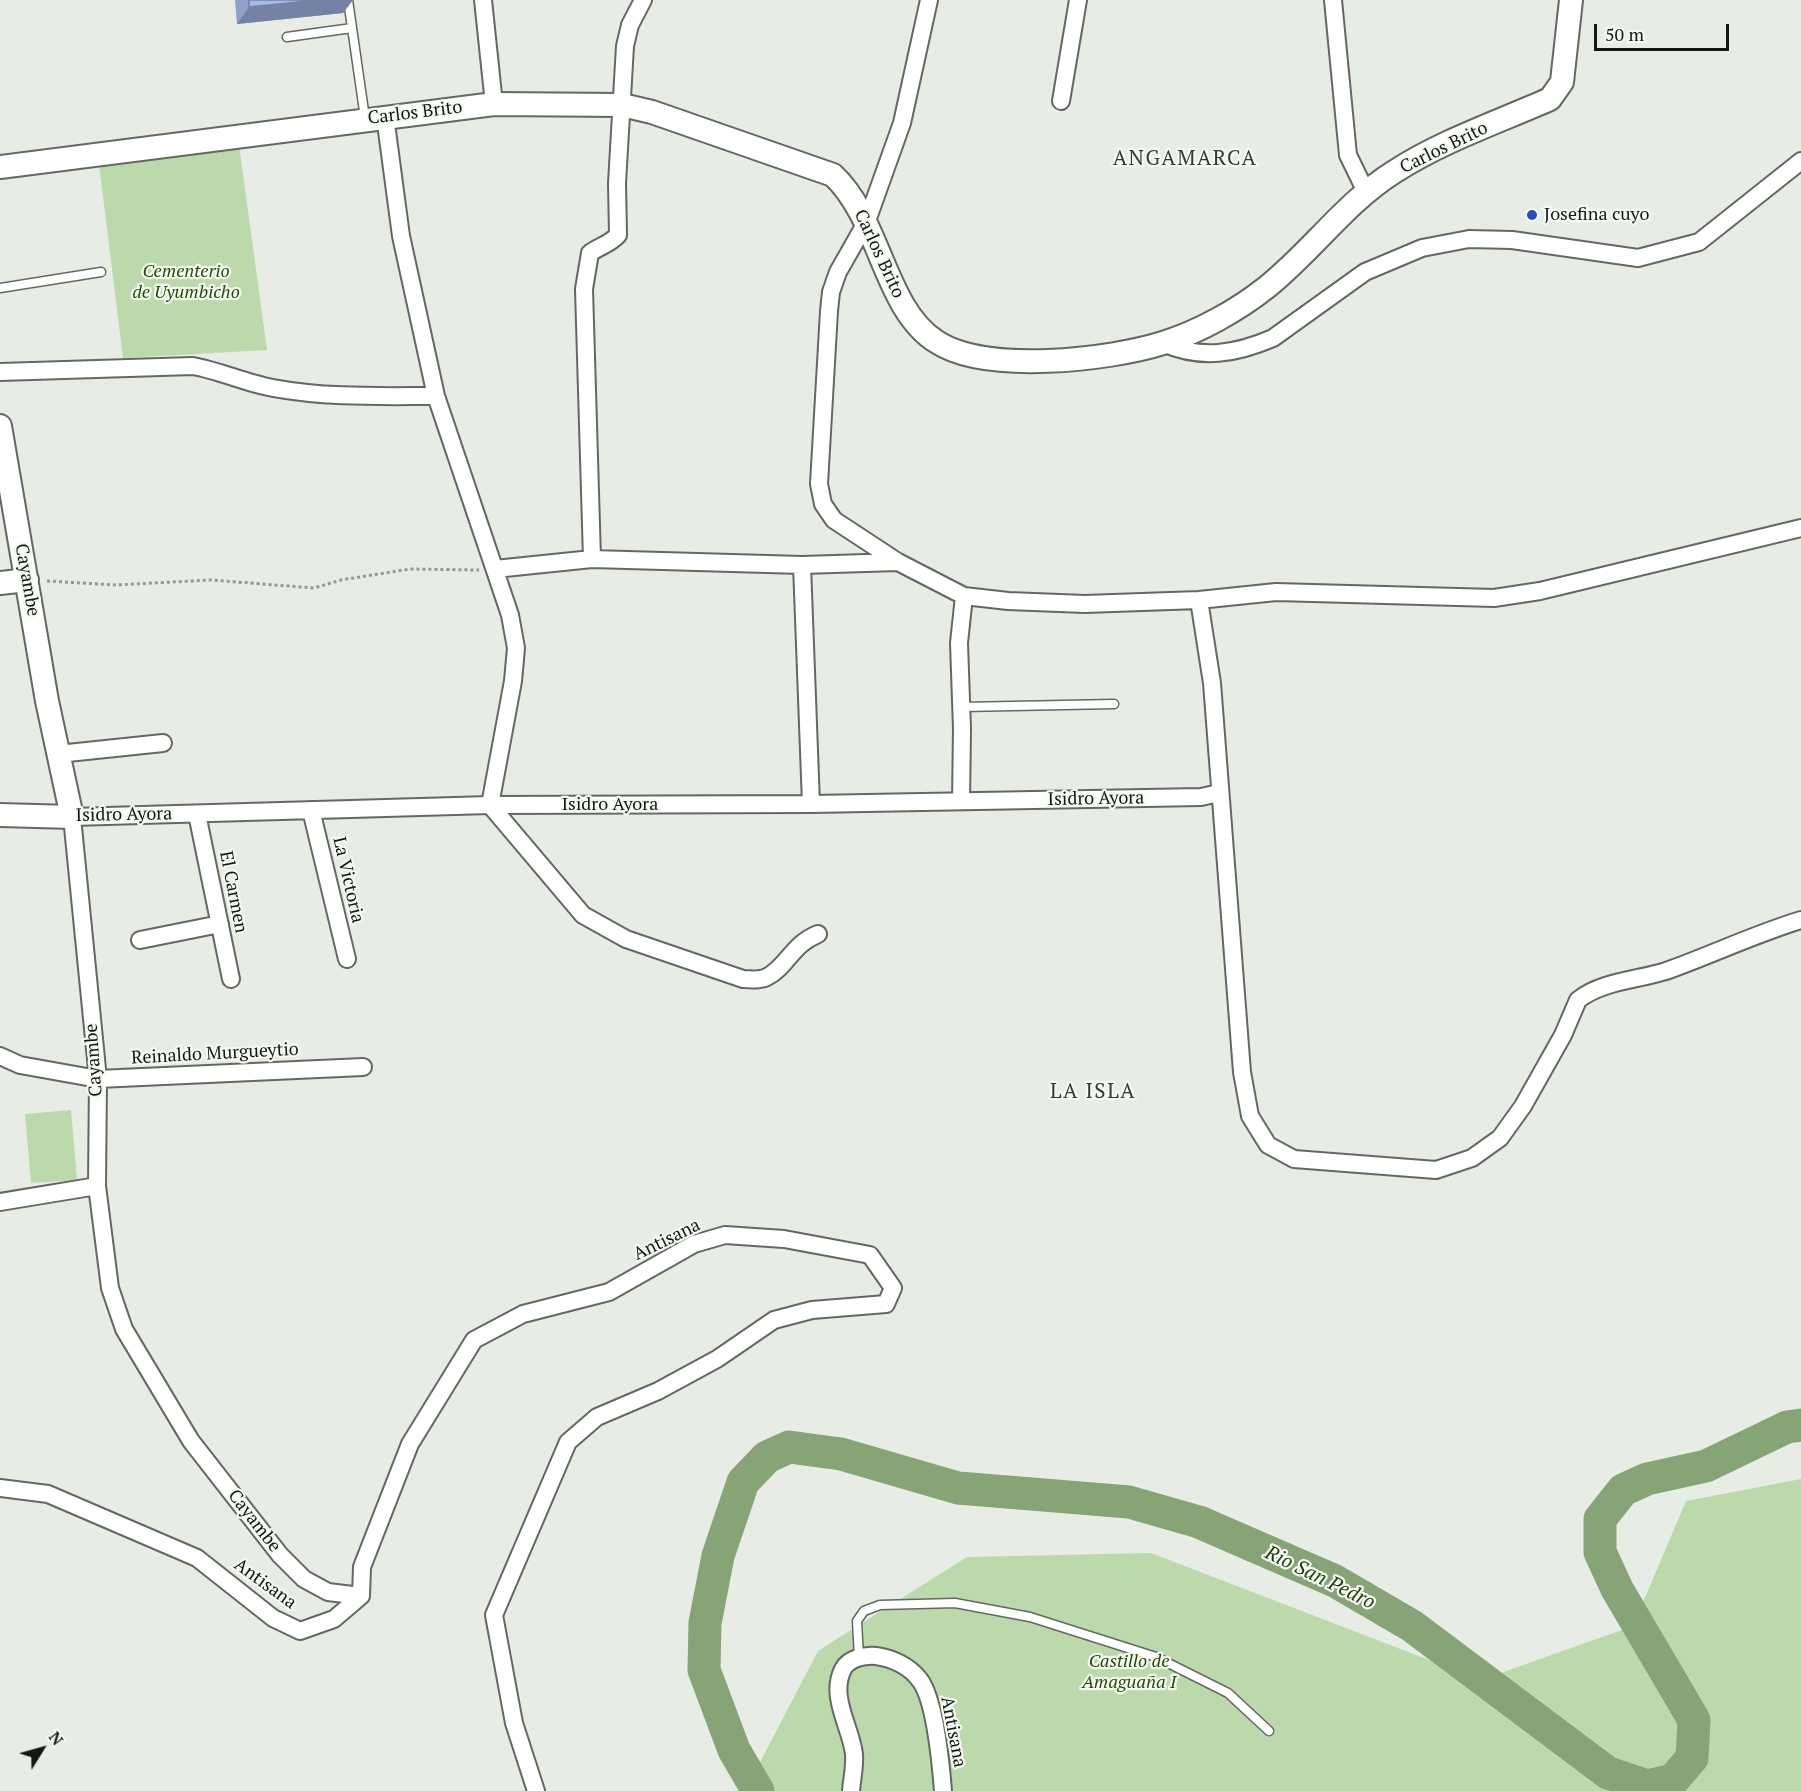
<!DOCTYPE html>
<meta charset="utf-8">
<style>
body{margin:0}
#map{position:relative;width:1801px;height:1791px;overflow:hidden;background:#e7ece5;font-family:"PT Serif",serif}
canvas{display:block}
.north{position:absolute;left:12px;top:1719px;width:60px;height:60px;-webkit-text-stroke:4px #f4f9f2;paint-order:stroke;rotate:53deg;font-size:16px;font-weight:700;line-height:24px;text-align:center;color:#151715}
.north::after{content:'';display:block;margin:auto;width:21px;height:27px;background:#151715;clip-path:polygon(50% 0,100% 100%,50% 72%,0 100%)}
.scale{position:absolute;left:1594px;top:24px;width:135px;height:27px;box-sizing:border-box;border:3px solid #151715;border-top:0;padding-left:8px;font-size:18px;line-height:21px;white-space:nowrap;color:#151715;-webkit-text-stroke:4px #f4f9f2;paint-order:stroke}
</style>
<div id="map">
<canvas width="1801" height="1791"></canvas>
<div class="north">N</div>
<div class="scale">50 m</div>
</div>
<script>
const c = document.querySelector('canvas').getContext('2d');
c.lineJoin = 'round';
function paint(path, color) { c.fillStyle = color; c.fill(path, 'evenodd'); }
function stroke(path, color, width, dash) { c.strokeStyle = color; c.lineWidth = width; c.lineCap = dash ? 'butt' : 'round'; c.setLineDash(dash || []); c.stroke(path); }
function drawText(font, color, halo, rows, align = 'center') {
  c.font = font + ' "PT Serif",serif'; c.lineWidth = 4.5; c.setLineDash([]); c.textBaseline = 'middle'; c.strokeStyle = halo; c.fillStyle = color; for (const [text, x, y, turn = 0] of rows) {
    c.save(); c.translate(x, y); c.rotate((+turn || 0) * Math.PI / 180); c.textAlign = isNaN(turn) ? turn : align; if (halo) c.strokeText(text, 0, 0); c.fillText(text, 0, 0); c.restore();
  }
}
const green = new Path2D(`
 M239 145 267 350 123 358 99 164Z
 M71 1110 77 1180 31 1183 25 1114Z
 M1801 1479V1791H745L818 1651 967 1557 1151 1553 1481 1680 1633 1626 1686 1501Z`);
const river = new Path2D(`
 M758 1791 734 1750 704 1670 705 1623 718 1556 743 1482 767 1457 789 1447 841 1454 958 1488 1129 1502 1199 1522 1335 1581 1412 1626 1608 1773 1647 1786 1673 1780 1692 1758 1694 1720 1617 1589 1600 1552V1519L1623 1490 1647 1479 1706 1466 1787 1427 1801 1425`);
const path = new Path2D(`
 M47 581 116 585 211 580 314 588 341 580 410 569 479 570`);
const lane = new Path2D(`
 M348 0 365 118
 M287 37 352 28
 M0 288 101 272
 M962 707 1114 704
 M859 1658 857 1621 864 1611 880 1605 955 1603 1030 1617 1156 1657 1228 1693 1269 1731`);
const street = new Path2D(`
 M483 0 494 104
 M1333 0 1348 155 1367 194
 M1061 101 1078 0
 M385 116 401 236 436 396 510 615 516 648 513 681 490 805 583 915 626 939 743 979C751 979 760 981 767 977 788 966 791 945 818 934
 M1163 343C1201 360 1236 354 1273 338L1365 272 1422 248 1469 239 1512 240 1638 258 1699 242 1801 161
 M0 372 193 366C220 371 246 383 273 388 327 398 381 396 436 396
 M592 559 584 289 590 253C600 246 610 244 618 235L617 183 625 46 630 25 643 0
 M898 562 834 520 823 504 819 484 829 311 831 292 838 272 867 221 902 123 929 0
 M495 569 592 559 802 565
 M1199 600 1276 592 1494 598 1540 591 1801 528
 M58 754 163 743
 M961 801 962 729 959 643 964 596
 M811 804 802 565 898 562 964 596 1008 601 1085 604 1199 600 1212 683 1242 1072 1250 1116 1268 1145 1294 1159 1436 1170 1472 1158 1500 1138 1523 1106 1563 1035 1578 1000C1602 981 1638 980 1666 971 1711 955 1755 934 1801 920
 M311 810 347 959
 M197 814 231 979
 M140 940 220 924
 M0 1056 20 1065 98 1079 363 1067
 M0 1202 97 1186
 M0 1488 48 1494 197 1558 273 1618 300 1631 334 1619 361 1596 362 1567 410 1444 474 1340 523 1314 609 1292 694 1244 725 1235 784 1239 870 1255 893 1288 886 1304 812 1310 774 1320 717 1359 658 1391 597 1417 568 1442 494 1615 514 1723 536 1791
 M361 1596 328 1592 304 1579 280 1555 191 1441 124 1329 110 1288 97 1186 98 1079 72 817 490 805 811 804 1201 797 1219 793
 M851 1791C852 1779 855 1766 854 1754 851 1727 829 1697 843 1669 849 1658 865 1655 876 1656 892 1658 909 1666 919 1679 935 1698 941 1766 943 1791`);
const secondary = new Path2D(`
 M0 167 494 104 622 105 652 112 833 175C881 220 884 309 937 342 986 374 1109 360 1163 343 1199 332 1238 310 1267 287 1311 252 1346 202 1394 172 1442 141 1498 122 1550 99L1562 82 1571 0
 M0 426 47 701 72 817 0 815
 M0 583 27 580`);
const wall = new Path2D(`
 M235 0H353L343 13 237 24Z`);
const shadedWall = new Path2D(`
 M318 0H353L343 13 237 24 249 7Z`);
const building = new Path2D(`
 M249 0H318L249 7Z`);
const markers = [
 [1532,215,6,"#2b4cbc"]
];
const streetNames = [
 ["Carlos Brito",415,113,-7],
 ["Carlos Brito",1444,148,-26],
 ["Carlos Brito",879,254,65],
 ["Cayambe",27,580,80],
 ["Isidro Ayora",1096,799,-1],
 ["Isidro Ayora",610,805],
 ["Isidro Ayora",124,815,-1],
 ["La Victoria",348,880,77],
 ["El Carmen",233,892,79],
 ["Reinaldo Murgueytio",215,1054,-3],
 ["Cayambe",94,1060,-94],
 ["Antisana",667,1240,-26],
 ["Cayambe",254,1521,52],
 ["Antisana",265,1584,36],
 ["Antisana",953,1732,79]
];
const poiNames = [
 ["Josefina cuyo",1544,215]
];
const parkNames = [
 ["Cementerio",186,272],
 ["de Uyumbicho",186,293],
 ["Castillo de",1129,1662],
 ["Amaguaña I",1129,1683]
];
const waterNames = [
 ["Rio San Pedro",1320,1578,26]
];
const quarterNames = [
 ["ANGAMARCA",1185,159],
 ["LA ISLA",1093,1092]
];
paint(green, '#bbd9ab');
stroke(river, '#87a476', 33);
stroke(lane, '#646862', 11);
stroke(street, '#646862', 20);
stroke(secondary, '#646862', 26);
stroke(path, '#949893', 3, [3, 3]);
stroke(lane, '#fff', 8);
stroke(street, '#fff', 16);
stroke(secondary, '#fff', 22);
paint(wall, '#8fa1cb');
paint(shadedWall, '#7483a5');
paint(building, '#a6bbec');
stroke(building, '#7483a5', 1.5);
for (const [x, y, r, color] of markers) { const dot = new Path2D(); dot.arc(x, y, r, 0, 2 * Math.PI); c.fillStyle = color; c.fill(dot); stroke(dot, '#f4f9f2', 2); }
drawText('18px', '#151715', '#f4f9f2', streetNames);
drawText('18px', '#151715', '#f4f9f2', poiNames, 'left');
drawText('italic 18px', '#264b05', '#f4f9f2', parkNames);
drawText('italic 20px', '#223e0c', '#f4f9f2', waterNames);
c.letterSpacing = '1.5px';
drawText('21px', '#363934', '#f4f9f2', quarterNames);
c.letterSpacing = '0px';
</script>
